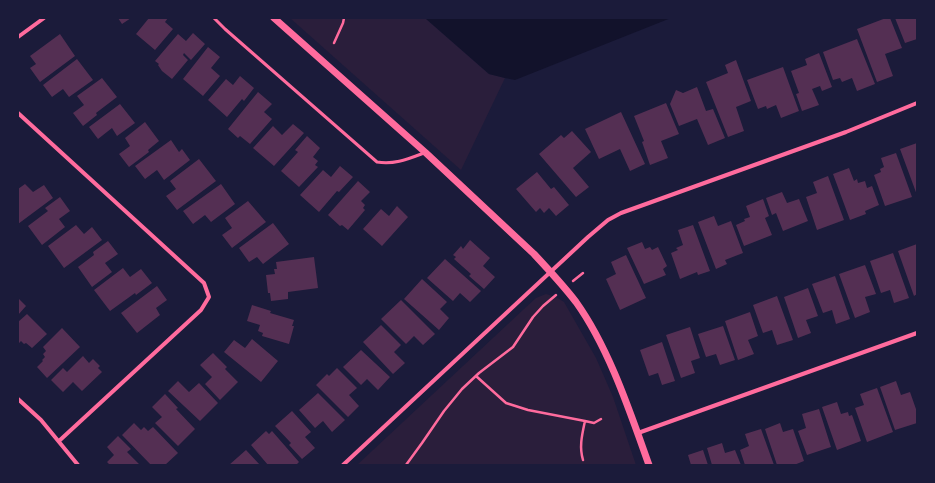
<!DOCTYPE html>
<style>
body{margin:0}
#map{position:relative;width:935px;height:483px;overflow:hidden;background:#1b1b3a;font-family:Commissioner,sans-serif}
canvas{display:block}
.frame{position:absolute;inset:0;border:19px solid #1b1b3a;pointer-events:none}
</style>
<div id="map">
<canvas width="935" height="483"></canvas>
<div class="frame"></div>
</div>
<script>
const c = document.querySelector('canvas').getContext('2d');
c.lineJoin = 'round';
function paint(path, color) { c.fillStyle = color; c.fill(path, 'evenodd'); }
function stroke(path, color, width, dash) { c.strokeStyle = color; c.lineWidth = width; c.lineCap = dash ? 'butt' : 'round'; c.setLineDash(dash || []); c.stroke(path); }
const green = new Path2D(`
 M290 18H425L489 74 505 78 461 170Z
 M546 294 556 297 564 302 596 358 613 397 636 465H357L524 309 536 298Z`);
const water = new Path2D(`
 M425 18H671L515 80 505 78 489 74Z`);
const building = new Path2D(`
 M118 18H131L122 24Z
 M149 18H168L165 22 173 29 155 50 136 34Z
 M886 18H890L902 48 885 54 893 76 877 82 857 29Z
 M895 18H917V39L905 43Z
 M193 33 205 44 191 60 184 53 183 55 188 60 172 79 162 71 158 65 159 64 155 61 178 34 186 41Z
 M60 34 75 56 40 82 30 68 36 64 30 56Z
 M857 39 875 84 857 91 852 78 842 82 840 78 833 80 823 52Z
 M208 47 220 57 211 68 220 76 203 96 183 79Z
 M819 53 832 87 822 91 820 86 812 89 819 105 802 111 796 94 799 93 791 71 807 65 805 59Z
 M77 59 93 80 69 97 63 89 52 97 43 85Z
 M736 60 751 101 736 107 744 131 728 137 706 82 728 73 725 65Z
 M783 67 799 111 781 118 776 105 767 109 766 106 758 109 747 80Z
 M240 76 254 88 244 101 242 99 227 117 208 100 226 79 233 85Z
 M102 78 117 97 96 113 97 115 83 126 73 113 84 105 77 96Z
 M697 87 706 111 713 109 725 138 708 145 697 119 679 126 670 104 676 90 683 93Z
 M258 92 272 104 264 112 272 119 250 144 240 136 238 138 228 129Z
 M666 103 679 134 661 141 668 158 650 165 642 142 644 141 634 116Z
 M120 104 135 123 117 136 112 128 98 139 89 127Z
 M621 112 645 164 630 171 620 149 599 159 585 129Z
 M145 122 159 141 148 150 149 152 129 167 119 154 130 146 125 138Z
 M293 124 304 133 274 166 253 148 273 126 282 135Z
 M572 131 591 152 573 168 589 187 576 197 539 154 561 135 564 138Z
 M307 136 320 148 313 157 318 161 315 165 318 167 299 187 281 171 298 152 295 150Z
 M171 140 179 152 182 149 190 160 164 180 157 170 145 179 135 166Z
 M917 143V195L900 149Z
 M896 153 912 197 885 206 874 175 881 172 880 169 884 167 881 158Z
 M199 159 216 181 177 210 166 196 176 189 170 181Z
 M340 166 353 177 339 192 337 191 319 212 300 195 323 170 331 177Z
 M849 168 854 181 857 179 858 183 865 181 867 188 872 186 879 205 865 211 866 214 850 220 833 174Z
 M537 172 551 189 554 187 569 205 556 216 549 208 544 213 540 208 536 212 516 189Z
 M828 176 844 220 817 230 806 197 817 193 813 182Z
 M358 181 370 192 361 201 365 205 363 208 365 210 348 230 342 225 340 226 328 215Z
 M25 184 33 192 44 185 53 198 18 224V189Z
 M221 184 235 204 211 222 205 215 193 224 183 211Z
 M782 192 787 203 799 199 808 221 783 231 776 213 772 215 766 198Z
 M60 197 70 211 59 219 65 227 42 245 28 226 48 211 45 208Z
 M763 199 769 216 765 218 772 235 744 246 736 225 745 221 744 219 750 217 746 206Z
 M248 201 266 222 232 248 222 235 232 228 225 218Z
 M397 206 408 217 382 246 363 229 381 209 389 216Z
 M714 216 718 226 731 221 743 253 725 260 727 264 716 269 698 222Z
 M273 223 289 244 263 264 257 257 249 262 239 248Z
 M76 225 84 234 92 227 102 240 64 268 48 246Z
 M693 225 710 271 698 275 697 272 680 279 671 253 678 250 676 248 683 245 678 230Z
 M470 240 490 258 483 266 495 277 484 289 469 276 471 274 454 259 456 257 453 255 461 246 463 249Z
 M108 241 118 254 105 263 112 272 92 287 78 267 94 255 93 252Z
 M642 242 645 249 650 247 652 250 658 247 667 266 663 269 666 275 644 284 627 248Z
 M917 244V294L914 296 898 251Z
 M893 253 909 298 894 303 890 290 881 293 870 261Z
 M626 255 646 298 620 310 606 279 616 274 611 262Z
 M314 257 318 288 288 292V299L271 301 270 293H268L266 275 275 274 274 269H277L276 262Z
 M445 259 481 291 470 302 460 293 453 301 427 278Z
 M865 265 876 294 865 297 870 312 855 318 839 274Z
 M123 268 130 277 141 269 152 283 136 295 135 293 110 311 94 290Z
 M835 276 850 319 836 324 832 310 823 313 812 284Z
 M422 279 447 302 440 309 449 318 439 330 404 299Z
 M157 286 167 300 156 308 160 315 137 333 121 313Z
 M808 288 818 316 806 320 811 333 798 338 784 297Z
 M777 296 793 340 777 345 772 330 763 333 753 305Z
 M18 298 26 306 18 315Z
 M401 300 435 334 423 345 414 336 406 344 381 319Z
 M252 305 271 311 270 313 294 320 292 326H294L289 344 262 336 263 333 258 331 260 325 247 321Z
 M750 312 758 336 748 340 754 354 738 360 725 321Z
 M27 314 47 334 32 348 26 343 24 344 21 341 18 344V322Z
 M381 325 401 345 394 352 405 363 393 374 363 342Z
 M723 326 735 360 720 365 716 354 706 357 698 334Z
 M690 327 700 358 691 361 695 373 681 378 666 335Z
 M62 328 80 347 47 378 37 367 43 361 42 360 45 357 43 354 46 351 43 347Z
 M252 339 278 361 261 382 224 352 234 340 245 348Z
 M662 342 675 381 662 385 658 373 649 376 640 350Z
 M361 350 390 377 378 390 367 379 361 385 343 367Z
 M213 353 227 367 225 369 238 382 220 400 205 384 212 377 200 365Z
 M83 356 89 363 93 359 100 366 98 368 102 372 82 391 73 382 63 392 51 380 63 368 67 372Z
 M337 368 357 388 349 395 359 406 348 417 316 385 327 374 329 376Z
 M178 381 189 392 199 383 218 403 200 421 168 391Z
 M896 381 901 395 910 392 917 412V423L895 430 880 387Z
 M877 388 893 432 867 442 855 408 864 405 860 394Z
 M318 393 345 420 332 432 323 421 315 428 299 410Z
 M165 394 178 408 176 409 195 429 178 446 155 423 162 417 152 407Z
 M837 402 841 414 848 412 849 416 852 415 861 441 837 450 822 407Z
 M819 409 831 447 807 455 798 431 806 428 802 414Z
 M292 411 311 432 305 437 315 448 302 459 289 445 291 443 275 426Z
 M134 423 141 430 144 427 148 431 153 427 178 453 165 465H151L122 435Z
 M780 423 783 432 793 429 804 461 794 465H777L765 429Z
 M761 429 774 465H745L740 450 749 446 745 434Z
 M266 431 269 434 272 431 299 462 296 465 278 464 268 465 251 445Z
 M118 436 131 449 127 452 140 465H110L107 462 114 455 107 447Z
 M722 443 725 453 735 450 741 465H712L707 448Z
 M246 450 260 465H229Z
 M703 450 708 465H691L688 455Z`);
const path = new Path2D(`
 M334 43 343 23 344 18
 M573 281 583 273
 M476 376 506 403 528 410 585 421 594 423 601 419
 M583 460C579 447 582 435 585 421
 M406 465 422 443 444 411 462 389 479 373 513 347 533 317 543 306 556 295`);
const service = new Path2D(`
 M214 18 225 29 377 162C394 165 408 159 424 153`);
const minor = new Path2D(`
 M18 37 44 18
 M18 113 204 283 209 297 201 310 59 441
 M18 399 41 420 78 465
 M638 433 917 333
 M343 465 588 237 608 220 621 213 846 132 917 103`);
const tertiary = new Path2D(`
 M274 18 426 153 534 254C548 269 563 285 576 302 609 348 630 412 649 465`);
paint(green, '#2a1e3b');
paint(water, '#12122b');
paint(building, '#542f53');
stroke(path, '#ff6b9d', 2.5);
stroke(service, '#ff6b9d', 3);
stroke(minor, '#ff6b9d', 4);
stroke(tertiary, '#ff6b9d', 7);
</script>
